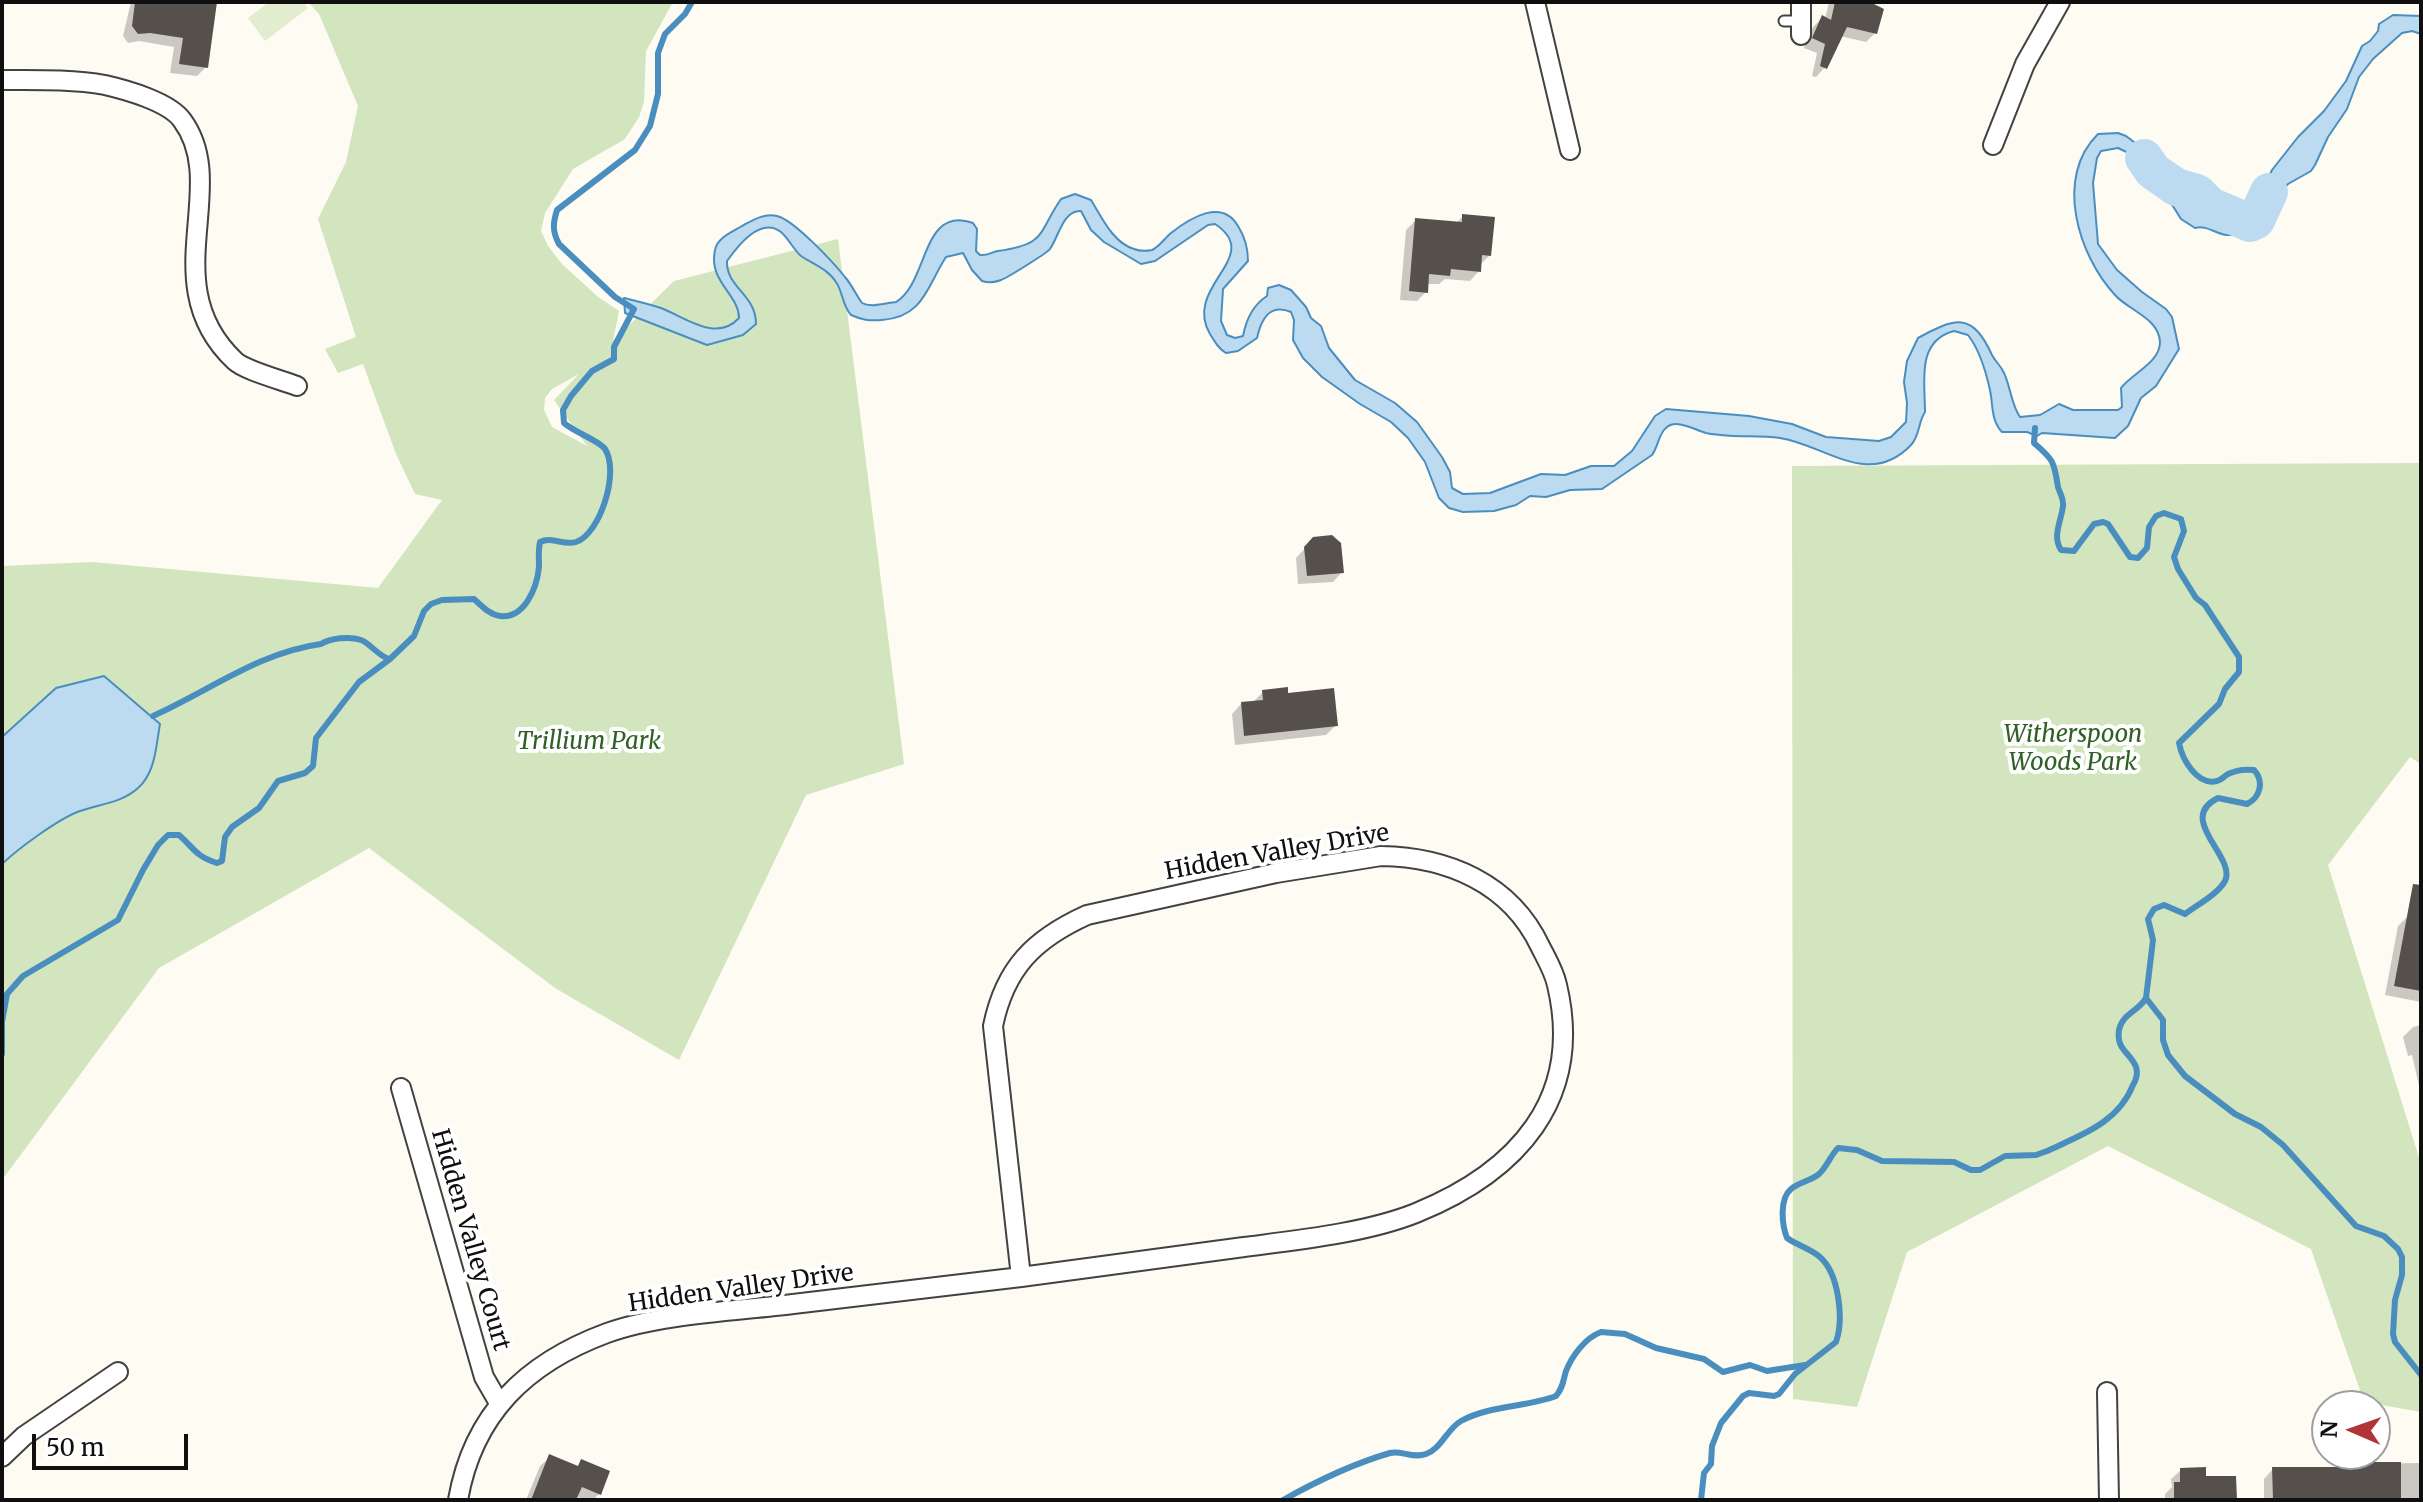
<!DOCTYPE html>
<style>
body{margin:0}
#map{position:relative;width:2423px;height:1502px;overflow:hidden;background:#fdfbf2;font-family:Merriweather,serif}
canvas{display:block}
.frame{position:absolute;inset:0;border:4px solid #0f0f0f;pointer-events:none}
.north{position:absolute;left:2311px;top:1390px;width:80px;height:80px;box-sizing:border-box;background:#fff;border:2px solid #9f9f9f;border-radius:50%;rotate:272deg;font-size:22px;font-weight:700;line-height:32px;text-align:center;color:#0f0f0f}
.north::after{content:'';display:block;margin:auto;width:28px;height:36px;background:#b03539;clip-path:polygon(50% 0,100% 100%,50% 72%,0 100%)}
.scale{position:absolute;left:32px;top:1434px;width:156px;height:36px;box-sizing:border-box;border:4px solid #0f0f0f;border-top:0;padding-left:10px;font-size:24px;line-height:28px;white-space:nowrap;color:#0f0f0f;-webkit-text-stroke:6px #fff;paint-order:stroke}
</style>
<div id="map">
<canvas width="2423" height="1502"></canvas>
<div class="frame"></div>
<div class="north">N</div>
<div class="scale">50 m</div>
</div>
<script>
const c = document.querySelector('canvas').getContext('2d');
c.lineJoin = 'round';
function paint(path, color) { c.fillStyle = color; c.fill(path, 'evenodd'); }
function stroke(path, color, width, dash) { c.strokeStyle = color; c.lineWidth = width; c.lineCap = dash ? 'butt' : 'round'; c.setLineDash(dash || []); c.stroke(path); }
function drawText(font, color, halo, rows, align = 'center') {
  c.font = font + ' Merriweather,serif'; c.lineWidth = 8; c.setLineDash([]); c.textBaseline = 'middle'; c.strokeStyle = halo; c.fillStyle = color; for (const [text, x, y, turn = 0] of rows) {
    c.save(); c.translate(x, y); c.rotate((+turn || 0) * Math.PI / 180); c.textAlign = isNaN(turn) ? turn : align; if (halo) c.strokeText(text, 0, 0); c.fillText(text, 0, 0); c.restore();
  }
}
const green = new Path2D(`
 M308 2H673L646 51 644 102 639 117 625 139 573 169 545 213 541 231 548 246 562 264 598 297 619 311 613 341 674 281 838 239 904 764 806 795 679 1060 555 988 369 848 159 968 2 1180V566L92 562 378 588 442 500 415 494 396 454 363 364 338 373 325 349 356 337 318 219 346 162 358 106 319 14ZM579 374 554 400 587 446 552 427 544 410 545 398 552 389Z
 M2421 463V764L2410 757 2328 865 2421 1164V1412L2364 1402 2311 1249 2108 1146 1907 1252 1857 1407 1793 1399 1792 466Z`);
const pitch = new Path2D(`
 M269 2H303L308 8 265 41 248 18Z`);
const water = new Path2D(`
 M2393 15 2421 16V34L2412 31 2402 33 2373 59 2359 77 2347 109 2328 137 2315 165 2311 171 2288 184 2273 199 2262 231 2259 233C2247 232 2238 236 2226 235 2214 233 2207 225 2195 228L2181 219 2171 203 2158 193 2150 177 2133 155 2118 148 2101 151 2097 158 2093 183 2098 244 2117 270 2142 292 2166 309 2172 317 2179 349 2156 386 2141 398 2128 426 2115 438 2042 433 2037 436 2027 432H2002C1991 421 1993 404 1990 390 1986 372 1979 349 1968 335L1954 331C1916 341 1925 382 1925 412 1918 422 1920 436 1911 445 1869 489 1825 445 1780 438 1756 435 1730 438 1706 433 1695 430 1676 418 1666 428 1659 433 1658 447 1652 455L1602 489 1570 490 1546 497 1530 496 1516 505 1494 511 1463 512 1449 508 1439 498 1425 462 1408 438 1391 422 1360 404 1322 377 1303 358 1293 340 1294 320 1291 312C1269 303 1261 320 1257 338L1238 351 1226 353C1218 348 1215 342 1210 334 1182 286 1265 257 1215 224L1208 225 1155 261 1141 264 1104 242 1091 230 1081 211C1063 210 1059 236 1050 249 1047 253 1007 278 1001 280 994 283 989 283 982 281L972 270 963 253 946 257C927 286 924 317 882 320 869 321 862 320 851 315 842 305 843 292 836 282 828 269 813 264 801 256 793 249 789 239 781 232 760 216 737 247 727 261 726 288 756 294 756 324L743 335 707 345 625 313 624 298C636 301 649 304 661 308 685 317 716 343 739 318 739 294 708 282 715 250 717 238 732 232 742 226 753 220 764 213 777 216 794 220 833 262 845 277 852 285 856 295 862 303 871 308 886 303 896 302 929 282 921 205 973 223L977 229 976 251 980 255C988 256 991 252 998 251 1047 244 1037 234 1061 199L1075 194 1091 200C1101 216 1113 243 1134 249 1139 251 1147 251 1152 250 1159 247 1165 238 1171 233 1190 218 1222 198 1238 226 1245 237 1248 248 1248 261L1223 289 1221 321 1227 335 1235 338 1243 336C1246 320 1253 305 1267 296L1268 288 1279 285 1291 290 1306 307 1311 318 1321 326 1329 348 1355 380 1395 403 1417 422 1442 457 1450 472 1452 488 1463 494 1490 493 1541 474 1565 475 1591 466H1614L1632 451 1655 416 1666 409 1749 416 1792 424 1826 437 1879 441 1891 437 1906 422 1907 403 1904 382 1907 361 1918 338C1955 318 1972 311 1992 355 1995 361 2000 365 2003 371 2010 383 2011 405 2020 417L2040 415 2059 404 2073 410H2118L2122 407 2121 388C2131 374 2160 363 2160 342 2159 318 2128 310 2115 295 2078 255 2054 177 2098 134L2118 133 2126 136 2151 155 2204 208 2219 212 2229 219 2244 218 2249 214 2247 201 2267 181 2272 170 2298 137 2324 111 2346 81 2362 46 2370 41 2378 31 2379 24Z
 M104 676 160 724C156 745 156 772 138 788 122 803 99 804 80 811 58 819 19 848 2 864V737L56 688Z`);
const shadow = new Path2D(`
 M131 2H215L206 67 197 76 170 73 174 47 139 41 128 43 123 36Z
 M1829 2H1868L1875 33 1866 42 1840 36 1825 67 1816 77 1812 76 1817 53 1804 48 1813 27 1822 18 1825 19Z
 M1463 216 1490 255 1480 265 1479 271 1470 281 1445 279 1439 284H1427L1426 292 1417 301 1400 300 1406 230 1416 220 1456 223Z
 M1314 539 1342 572 1333 582 1298 584 1296 558Z
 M1263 692 1287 696 1336 725 1326 735 1235 745 1232 714 1241 704 1254 701Z
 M2408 916 2421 919V1002L2385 995 2398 926Z
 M2421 1025V1090H2420L2412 1055 2408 1056 2403 1037 2413 1027Z
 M550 1457 576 1468 581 1462 599 1494 593 1500 575 1497 574 1500H526L540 1466Z
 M2421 1463V1500H2264V1479L2273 1469H2338L2343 1464Z
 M2181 1470 2204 1478 2235 1500H2165V1494L2172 1487 2171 1479Z`);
const stream = new Path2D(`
 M153 716C209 691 260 652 321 644 330 638 350 636 361 640 371 644 377 655 389 659
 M2146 998 2163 1020V1040L2168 1055 2185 1076 2235 1114 2261 1127 2283 1145 2356 1226 2384 1236 2398 1249 2402 1257V1275L2395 1300 2393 1334 2395 1342 2421 1375
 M2 1054V1022L7 994 23 976 118 920 143 870 158 845 168 835H179C194 848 195 856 217 863L222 861 225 837 232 827 259 808 278 781 305 773 313 766 316 738 359 682 390 659 414 636 424 611 431 604 442 600 474 599C482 606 490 615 500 616 525 619 537 587 539 567 539 558 538 551 540 542 553 536 563 546 576 542 600 534 620 472 605 449 600 441 574 432 564 423L563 410 571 396 592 371 614 359V347L634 309 615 297 559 244C552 231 553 223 557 210L635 150 650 126 658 94V53L665 34 685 14 692 2
 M1283 1500C1317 1481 1352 1464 1390 1453 1401 1450 1413 1459 1426 1454 1441 1449 1447 1429 1461 1421 1490 1405 1528 1407 1556 1396 1563 1388 1563 1381 1566 1371 1572 1356 1585 1338 1601 1332L1625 1334 1656 1348 1704 1359 1723 1372 1750 1365 1767 1371 1805 1365
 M1701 1500 1704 1473 1711 1464 1712 1446 1721 1423 1743 1396 1749 1393 1774 1396 1779 1394 1795 1374 1836 1342C1844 1319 1839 1274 1820 1257 1811 1249 1797 1245 1787 1238 1782 1225 1779 1199 1791 1189 1799 1182 1811 1181 1819 1174 1827 1167 1830 1156 1838 1148L1857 1150 1882 1161 1954 1162 1971 1170H1980L2005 1156 2036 1155 2047 1151C2081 1135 2118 1123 2133 1085 2136 1080 2138 1073 2136 1067 2130 1052 2116 1050 2119 1030 2122 1014 2139 1011 2146 998L2153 940 2148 919 2154 909 2164 905 2185 914C2197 905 2218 894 2225 881 2237 857 2175 819 2218 798L2247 804C2261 797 2264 781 2254 770 2245 769 2236 770 2228 774 2223 777 2223 779 2217 781 2197 786 2182 759 2179 743L2219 704 2225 689 2239 672V657L2205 605 2196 598 2178 569 2174 557 2184 531 2181 519 2164 513 2156 516 2149 527 2147 548 2138 558 2130 557 2108 524 2103 522 2094 524 2074 551 2061 550C2052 536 2061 522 2063 506 2064 498 2060 494 2058 487 2054 462 2054 460 2034 443L2035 428`);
const river = new Path2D(`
 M2144 158 2153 171 2176 187 2197 193 2210 206 2250 223 2256 220 2269 192`);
const building = new Path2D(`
 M135 2H217L208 68 179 64 183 38 150 33 138 34 132 26Z
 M1835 2H1870L1884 9 1877 34 1847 27 1827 69 1820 66 1825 44 1812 38 1822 15 1831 20Z
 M1462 214 1495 217 1491 256 1482 255 1481 272 1451 269 1450 276 1429 274 1428 293 1409 291 1415 218 1462 222Z
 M1332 535 1341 543 1344 573 1307 576 1304 547 1313 537Z
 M1288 687V693L1334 688 1338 726 1244 736 1241 702 1263 700 1262 690Z
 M2413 884 2421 885V991L2394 986Z
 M549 1454 578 1466 581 1459 610 1471 601 1495 582 1487 576 1500H531Z
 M2342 1462H2401V1500H2273L2272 1467H2342Z
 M2206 1467V1476H2236L2237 1500H2174V1482H2180V1468Z`);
const service = new Path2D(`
 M1784 21H1801`);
const minor = new Path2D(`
 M1535 2 1570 150
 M1801 35V2
 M2 80C35 80 73 79 105 85 127 90 169 102 182 120 232 187 153 284 235 361 246 371 282 380 297 386
 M1993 145 2025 64 2060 2
 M1381 856C1447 857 1510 883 1540 946 1546 958 1554 971 1557 985 1584 1099 1517 1172 1416 1213 1366 1233 1298 1240 1244 1247 1170 1257 1095 1267 1021 1277L993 1026C1005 968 1034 939 1087 915L1276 873Z
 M401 1088 484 1377 499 1403
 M2107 1392 2109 1500
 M2 1457 24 1436 118 1372
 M458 1500C473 1414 526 1363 607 1333 659 1314 737 1311 793 1304 869 1295 945 1286 1021 1277`);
const parkNames = [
 ["Witherspoon",2073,735],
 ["Woods Park",2073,763],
 ["Trillium Park",589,742]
];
const streetNames = [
 ["Hidden Valley Drive",1277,853,-10],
 ["Hidden Valley Court",470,1240,74],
 ["Hidden Valley Drive",741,1289,-8]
];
paint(green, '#d2e5be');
paint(pitch, '#e2edcf');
paint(water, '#bcdbf0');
stroke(water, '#4a8ebf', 2);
paint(shadow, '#0003');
stroke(stream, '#4a8ebf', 6);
stroke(river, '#bcdbf0', 38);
paint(building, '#56504c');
stroke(service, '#424242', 13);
stroke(minor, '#424242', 22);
stroke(service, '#fff', 9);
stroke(minor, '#fff', 18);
drawText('italic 24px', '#306026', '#fff', parkNames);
drawText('24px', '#0f0f0f', '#fff', streetNames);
</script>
